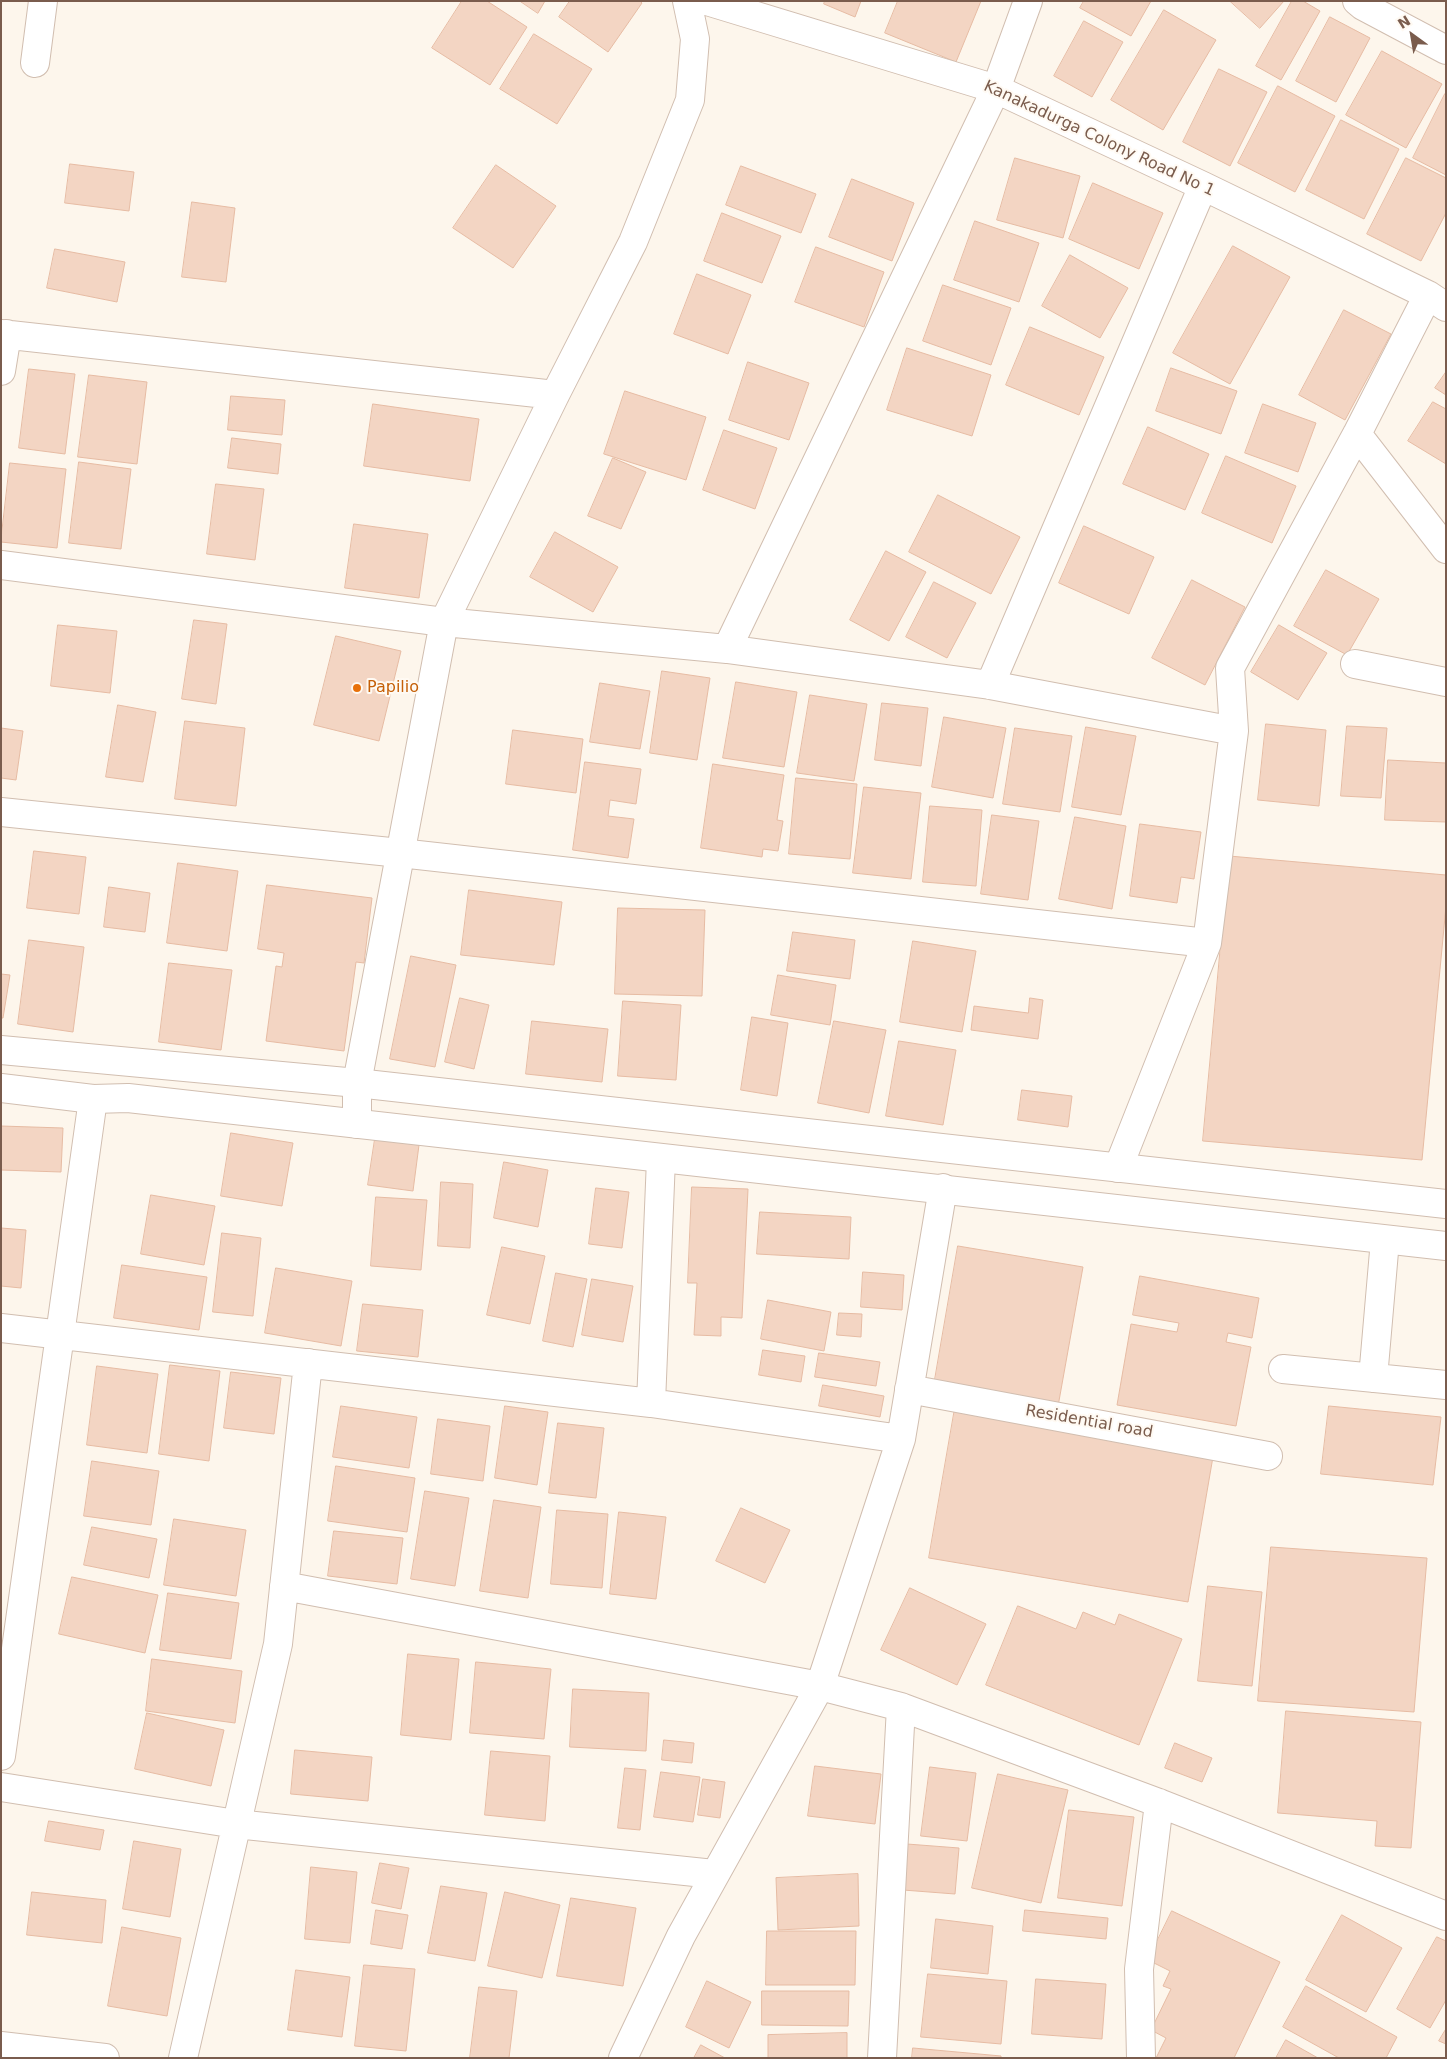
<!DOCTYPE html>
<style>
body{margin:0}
#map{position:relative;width:1447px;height:2059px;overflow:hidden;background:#fdf6ec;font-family:"DejaVu Sans",sans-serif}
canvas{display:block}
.frame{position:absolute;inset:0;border:2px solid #7a5c4d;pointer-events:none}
.north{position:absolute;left:1387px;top:10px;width:50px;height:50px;-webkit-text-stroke:4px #fffaf3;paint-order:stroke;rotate:328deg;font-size:14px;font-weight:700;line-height:20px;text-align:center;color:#7a5c4d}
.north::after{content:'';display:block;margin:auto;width:18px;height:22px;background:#7a5c4d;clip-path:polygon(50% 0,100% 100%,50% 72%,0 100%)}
</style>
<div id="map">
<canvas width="1447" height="2059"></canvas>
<div class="frame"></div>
<div class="north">N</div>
</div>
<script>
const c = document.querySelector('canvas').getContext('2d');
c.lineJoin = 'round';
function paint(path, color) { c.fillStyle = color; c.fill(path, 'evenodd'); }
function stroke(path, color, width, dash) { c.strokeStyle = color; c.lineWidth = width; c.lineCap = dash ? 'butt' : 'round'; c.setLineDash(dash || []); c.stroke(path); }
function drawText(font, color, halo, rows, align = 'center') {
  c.font = font + ' "DejaVu Sans",sans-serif'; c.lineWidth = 4; c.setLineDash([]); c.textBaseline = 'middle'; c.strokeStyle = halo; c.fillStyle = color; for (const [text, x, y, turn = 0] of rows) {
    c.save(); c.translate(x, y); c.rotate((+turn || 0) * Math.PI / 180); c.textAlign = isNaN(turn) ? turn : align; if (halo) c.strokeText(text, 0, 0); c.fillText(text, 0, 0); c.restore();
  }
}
const building = new Path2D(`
 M462 1H487L527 27 490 85 432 48Z
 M520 1H545L538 13Z
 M570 1H640L642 3 608 52 559 17Z
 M825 1H861L855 17 824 4Z
 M898 1H981L956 62 885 33Z
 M1084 1H1151L1131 36 1080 8Z
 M1230 1H1284L1260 28Z
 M1292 1H1303L1320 11 1281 80 1256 66Z
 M1164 10 1216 40 1163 130 1111 100Z
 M1330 17 1370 38 1336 102 1296 81Z
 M1084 21 1123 42 1092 97 1054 76Z
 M534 34 592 69 557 124 500 89Z
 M1382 51 1442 84 1406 148 1346 115Z
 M1219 69 1267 92 1230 166 1183 142Z
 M1278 86 1335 116 1295 192 1238 163Z
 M1445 94 1446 95V175L1413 158Z
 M1341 120 1399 149 1364 219 1306 190Z
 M1015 158 1080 176 1063 238 997 220Z
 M1406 158 1446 178V213L1421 261 1367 234Z
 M70 164 134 172 129 211 65 203Z
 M496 165 556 206 513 268 453 228Z
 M741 166 816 194 801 233 726 205Z
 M852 179 914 203 892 261 829 237Z
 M1093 183 1163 213 1139 269 1069 239Z
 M192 202 235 208 226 282 182 277Z
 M722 213 781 236 762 283 704 261Z
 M975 221 1039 243 1019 302 954 280Z
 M1233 246 1290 277 1230 384 1173 353Z
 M816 247 884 272 864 327 795 302Z
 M55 249 125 262 117 302 47 288Z
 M1070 255 1128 288 1100 338 1042 306Z
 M697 274 751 295 728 354 674 334Z
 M943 285 1011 308 991 365 923 341Z
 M1344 310 1391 334 1345 420 1299 395Z
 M1030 327 1104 357 1079 415 1006 385Z
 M907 348 991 375 972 436 887 410Z
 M748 362 809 383 789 440 729 420Z
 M1171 368 1237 391 1221 434 1156 411Z
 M29 369 75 374 65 454 19 448Z
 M1446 372V395L1435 388Z
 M89 375 147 382 137 464 78 457Z
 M625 391 706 417 686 480 604 454Z
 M231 396 285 400 282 435 228 430Z
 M1433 402 1446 409V464L1408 441Z
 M373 404 479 419 470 481 364 466Z
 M1263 404 1316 423 1298 472 1245 453Z
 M1148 427 1209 454 1185 510 1123 484Z
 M724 430 777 448 755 509 703 490Z
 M232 438 281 444 278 474 228 468Z
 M1226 456 1296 486 1272 543 1202 513Z
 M613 458 646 472 621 529 588 516Z
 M79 462 131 469 121 549 69 543Z
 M10 463 66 469 57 548 1 542Z
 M216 484 264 489 255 560 207 554Z
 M938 495 1020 537 991 594 909 552Z
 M354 524 428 534 419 598 345 588Z
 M1084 526 1154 557 1129 614 1059 583Z
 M555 532 618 567 593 612 530 577Z
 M886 551 926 572 889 641 850 620Z
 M1326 570 1379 599 1347 655 1294 626Z
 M1192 580 1245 607 1205 685 1152 658Z
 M934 582 976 603 947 658 906 637Z
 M194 620 227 624 216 704 182 699Z
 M58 625 117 631 110 693 51 686Z
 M1279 625 1327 653 1298 700 1251 672Z
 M336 636 401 651 379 741 314 725Z
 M662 671 710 678 697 760 650 753Z
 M736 682 797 692 784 767 723 758Z
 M600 683 650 691 640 749 590 742Z
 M810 695 867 704 854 781 797 773Z
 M882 703 928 708 921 766 875 760Z
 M118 705 156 712 143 782 106 777Z
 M944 717 1006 728 993 798 932 787Z
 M185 721 245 728 236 806 175 799Z
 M1266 724 1326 730 1319 806 1258 800Z
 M1347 726 1387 728 1381 798 1341 796Z
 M1086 727 1136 736 1121 815 1072 807Z
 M1 728 23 731 16 780 1 778Z
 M1015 728 1072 736 1060 812 1003 804Z
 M513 730 583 739 576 793 506 784Z
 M1388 760 1446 763V822L1385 820Z
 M585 762 641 769 636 804 610 800 608 816 634 819 628 858 573 850Z
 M713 764 784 775 777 820 783 821 778 851 763 849 762 857 701 848Z
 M796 778 857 784 850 859 789 854Z
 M864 787 921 793 911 879 853 873Z
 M930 806 982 810 976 886 923 882Z
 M992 815 1039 821 1028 900 981 894Z
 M1075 817 1126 826 1112 909 1059 899Z
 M1140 824 1201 832 1194 879 1181 877 1177 903 1130 896Z
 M34 851 86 857 79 914 27 908Z
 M1229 856 1446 875V906L1422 1160 1203 1141Z
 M178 863 238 871 227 951 167 943Z
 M267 885 372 898 364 963 356 962 344 1051 266 1041 276 966 282 967 284 953 258 949Z
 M109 887 150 893 145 932 104 927Z
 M469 890 562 902 554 965 461 955Z
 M618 908 705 910 702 996 615 994Z
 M793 932 855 940 850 979 787 971Z
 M29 940 84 947 73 1032 18 1024Z
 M913 941 976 951 962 1032 900 1022Z
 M411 956 456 965 435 1067 390 1059Z
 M169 963 232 970 221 1050 159 1042Z
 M1 974 10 975 3 1018H1Z
 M778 975 836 985 830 1025 771 1015Z
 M460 998 489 1005 474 1069 445 1062Z
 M1030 998 1043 1000 1038 1039 971 1030 974 1006 1028 1013Z
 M623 1001 681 1005 676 1080 618 1076Z
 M752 1017 788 1023 777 1096 741 1090Z
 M532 1021 608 1029 602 1082 526 1074Z
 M834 1021 886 1030 869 1113 818 1103Z
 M899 1041 956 1050 943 1125 886 1116Z
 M1022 1090 1072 1096 1068 1127 1018 1120Z
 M1 1126 63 1128 61 1172 1 1170Z
 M231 1133 293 1143 282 1206 221 1196Z
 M375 1139 419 1145 413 1191 368 1185Z
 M504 1162 548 1170 538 1227 494 1218Z
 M441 1182 473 1184 470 1248 438 1246Z
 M692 1187 748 1189 742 1318 721 1317V1336L694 1335 697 1283H688Z
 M596 1188 629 1192 622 1248 589 1244Z
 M151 1195 215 1206 204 1265 141 1254Z
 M376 1197 427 1200 421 1270 371 1266Z
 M760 1212 851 1217 849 1259 757 1254Z
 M1 1228 26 1230 21 1288 1 1286Z
 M222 1233 261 1238 253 1316 213 1312Z
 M958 1246 1083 1267 1057 1412 933 1391Z
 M502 1247 545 1256 530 1324 487 1315Z
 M122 1265 207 1277 199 1330 114 1318Z
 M276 1268 352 1281 341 1346 265 1333Z
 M863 1272 904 1275 902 1310 861 1307Z
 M556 1273 587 1279 573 1347 543 1341Z
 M1140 1276 1259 1298 1252 1338 1228 1333 1226 1342 1251 1347 1236 1426 1117 1405 1131 1324 1177 1332 1179 1323 1133 1315Z
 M592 1279 633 1286 623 1342 582 1335Z
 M768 1300 831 1312 824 1351 761 1339Z
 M363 1304 423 1310 418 1357 357 1351Z
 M839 1313 862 1314 861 1337 837 1335Z
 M763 1350 805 1356 801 1382 759 1375Z
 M819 1353 880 1362 876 1386 815 1377Z
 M170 1365 220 1371 209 1461 159 1454Z
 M97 1366 158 1374 147 1453 87 1445Z
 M231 1372 281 1378 274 1434 224 1428Z
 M823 1385 884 1396 880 1417 819 1406Z
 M341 1406 417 1417 409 1468 333 1457Z
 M505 1406 548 1412 537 1485 495 1478Z
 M1329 1406 1441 1417 1433 1485 1321 1474Z
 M955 1408 1214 1451 1188 1602 929 1558Z
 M438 1419 490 1426 483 1481 431 1474Z
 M558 1423 604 1428 596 1498 549 1493Z
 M92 1461 159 1471 151 1525 84 1516Z
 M336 1466 415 1478 407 1532 328 1521Z
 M425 1491 469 1498 455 1586 411 1579Z
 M494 1500 541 1507 528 1598 480 1591Z
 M741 1508 790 1530 765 1583 716 1561Z
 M557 1510 608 1514 602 1588 551 1584Z
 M619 1512 666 1517 656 1599 610 1594Z
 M174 1519 246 1530 236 1596 164 1585Z
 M92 1527 157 1539 149 1578 84 1565Z
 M334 1531 403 1538 397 1584 328 1576Z
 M1271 1547 1427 1558 1414 1712 1258 1701Z
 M72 1577 158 1595 145 1653 59 1634Z
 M1208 1586 1262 1592 1252 1686 1198 1681Z
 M910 1588 986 1624 957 1685 881 1650Z
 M168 1593 239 1603 231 1659 160 1650Z
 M1018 1606 1076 1629 1083 1612 1115 1625 1119 1614 1182 1639 1139 1745 986 1685Z
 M408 1654 459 1659 451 1740 401 1735Z
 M152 1659 242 1671 235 1723 146 1711Z
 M476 1662 551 1669 544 1739 470 1733Z
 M573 1689 649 1693 646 1751 570 1747Z
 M1286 1711 1421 1722 1411 1848 1375 1846 1377 1821 1278 1813Z
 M147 1713 224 1730 211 1786 135 1769Z
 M664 1740 694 1743 692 1763 662 1760Z
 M1175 1743 1212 1758 1202 1782 1165 1768Z
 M295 1750 372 1757 368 1801 291 1794Z
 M491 1751 550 1756 545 1821 485 1815Z
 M815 1766 881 1774 875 1824 808 1816Z
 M930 1767 976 1773 967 1841 921 1836Z
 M625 1768 646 1770 640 1830 618 1828Z
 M661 1772 700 1777 693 1822 654 1817Z
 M998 1774 1068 1790 1041 1903 972 1888Z
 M703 1779 725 1782 720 1818 698 1815Z
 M1069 1810 1134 1817 1122 1906 1058 1898Z
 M49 1821 104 1830 100 1850 45 1841Z
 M134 1841 181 1849 170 1917 123 1909Z
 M907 1844 959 1848 955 1894 903 1890Z
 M380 1863 409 1868 401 1909 372 1903Z
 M311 1867 357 1872 350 1943 305 1939Z
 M858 1874 859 1926 778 1930 776 1878Z
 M441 1886 487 1893 475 1961 428 1953Z
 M32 1892 106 1900 102 1943 27 1935Z
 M505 1892 560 1905 542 1978 488 1966Z
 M571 1898 636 1908 623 1986 557 1976Z
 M376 1910 408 1915 402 1949 371 1944Z
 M1025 1910 1108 1918 1106 1939 1023 1931Z
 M1172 1911 1280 1962 1234 2058H1156L1166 2038 1151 2030 1171 1989 1163 1986 1170 1971 1148 1960Z
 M1342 1915 1402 1948 1366 2012 1306 1980Z
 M936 1919 993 1926 988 1974 931 1968Z
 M122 1927 181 1938 167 2016 108 2006Z
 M767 1931H856L855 1985H766Z
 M1437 1937 1446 1941V2000L1430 2028 1397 2009Z
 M364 1965 415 1969 406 2051 355 2046Z
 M296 1970 350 1977 342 2037 288 2030Z
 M928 1974 1007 1981 1001 2044 921 2037Z
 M1036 1979 1106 1984 1102 2039 1032 2034Z
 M707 1981 751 2002 729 2048 686 2027Z
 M1306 1986 1397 2037 1386 2058H1339L1283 2027Z
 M479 1987 517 1991 509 2058H470Z
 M762 1991H849L848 2026 762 2025Z
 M1446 2029V2044L1439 2041Z
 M847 2033V2058H768V2035Z
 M1286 2040 1318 2058H1276Z
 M701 2045 725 2058H694Z
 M913 2048 1001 2056V2058H912Z`);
const minor = new Path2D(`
 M707 1 996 89 1203 186 1428 295 1446 307
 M1357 1 1363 6 1446 50
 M35 63 43 1
 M1 334 555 395
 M1 371 7 334
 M1357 434 1446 549
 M1 565 444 622 727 649 990 685 1234 731 1230 668 1357 434 1428 295
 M727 649 996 89 1028 1
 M1355 664 1446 682
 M990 685 1203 186
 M1 812 400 853 1207 943
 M357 1124V1083L444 622 555 395 633 242 690 100 695 39 687 1
 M1118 1168 1207 943 1234 731
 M1 1328 651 1403 901 1439
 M1283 1369 1446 1385
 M1373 1378 1385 1240
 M909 1389 1268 1456
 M651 1403 661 1159
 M284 1586 820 1686 901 1707 1159 1803 1446 1916
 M1 1756 93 1099
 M1 1787 236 1824 714 1874
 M1 2046 105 2058
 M183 2058 278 1644 308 1363
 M623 2058 681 1936 820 1686 901 1439 943 1188
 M882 2058 901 1707
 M1141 2058 1139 1969 1159 1803`);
const tertiary = new Path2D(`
 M1 1050 357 1083 1446 1204
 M1 1088 93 1099 128 1098 1446 1246`);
const markers = [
 [357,688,5,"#e8710a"]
];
const streetNames = [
 ["Kanakadurga Colony Road No 1",1099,139,25],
 ["Residential road",1089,1422,10]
];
const foodNames = [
 ["Papilio",367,688]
];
paint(building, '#f3d5c3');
stroke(building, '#e6bba3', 1);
stroke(minor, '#d1beb0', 30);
stroke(tertiary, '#d1beb0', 30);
stroke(minor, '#fff', 28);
stroke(tertiary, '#fff', 28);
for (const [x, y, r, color] of markers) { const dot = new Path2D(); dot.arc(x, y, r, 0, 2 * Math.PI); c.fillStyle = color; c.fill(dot); stroke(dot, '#fffaf3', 2); }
drawText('16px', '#7a5c4d', '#fffaf3', streetNames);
drawText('16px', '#c56008', '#fffaf3', foodNames, 'left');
</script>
